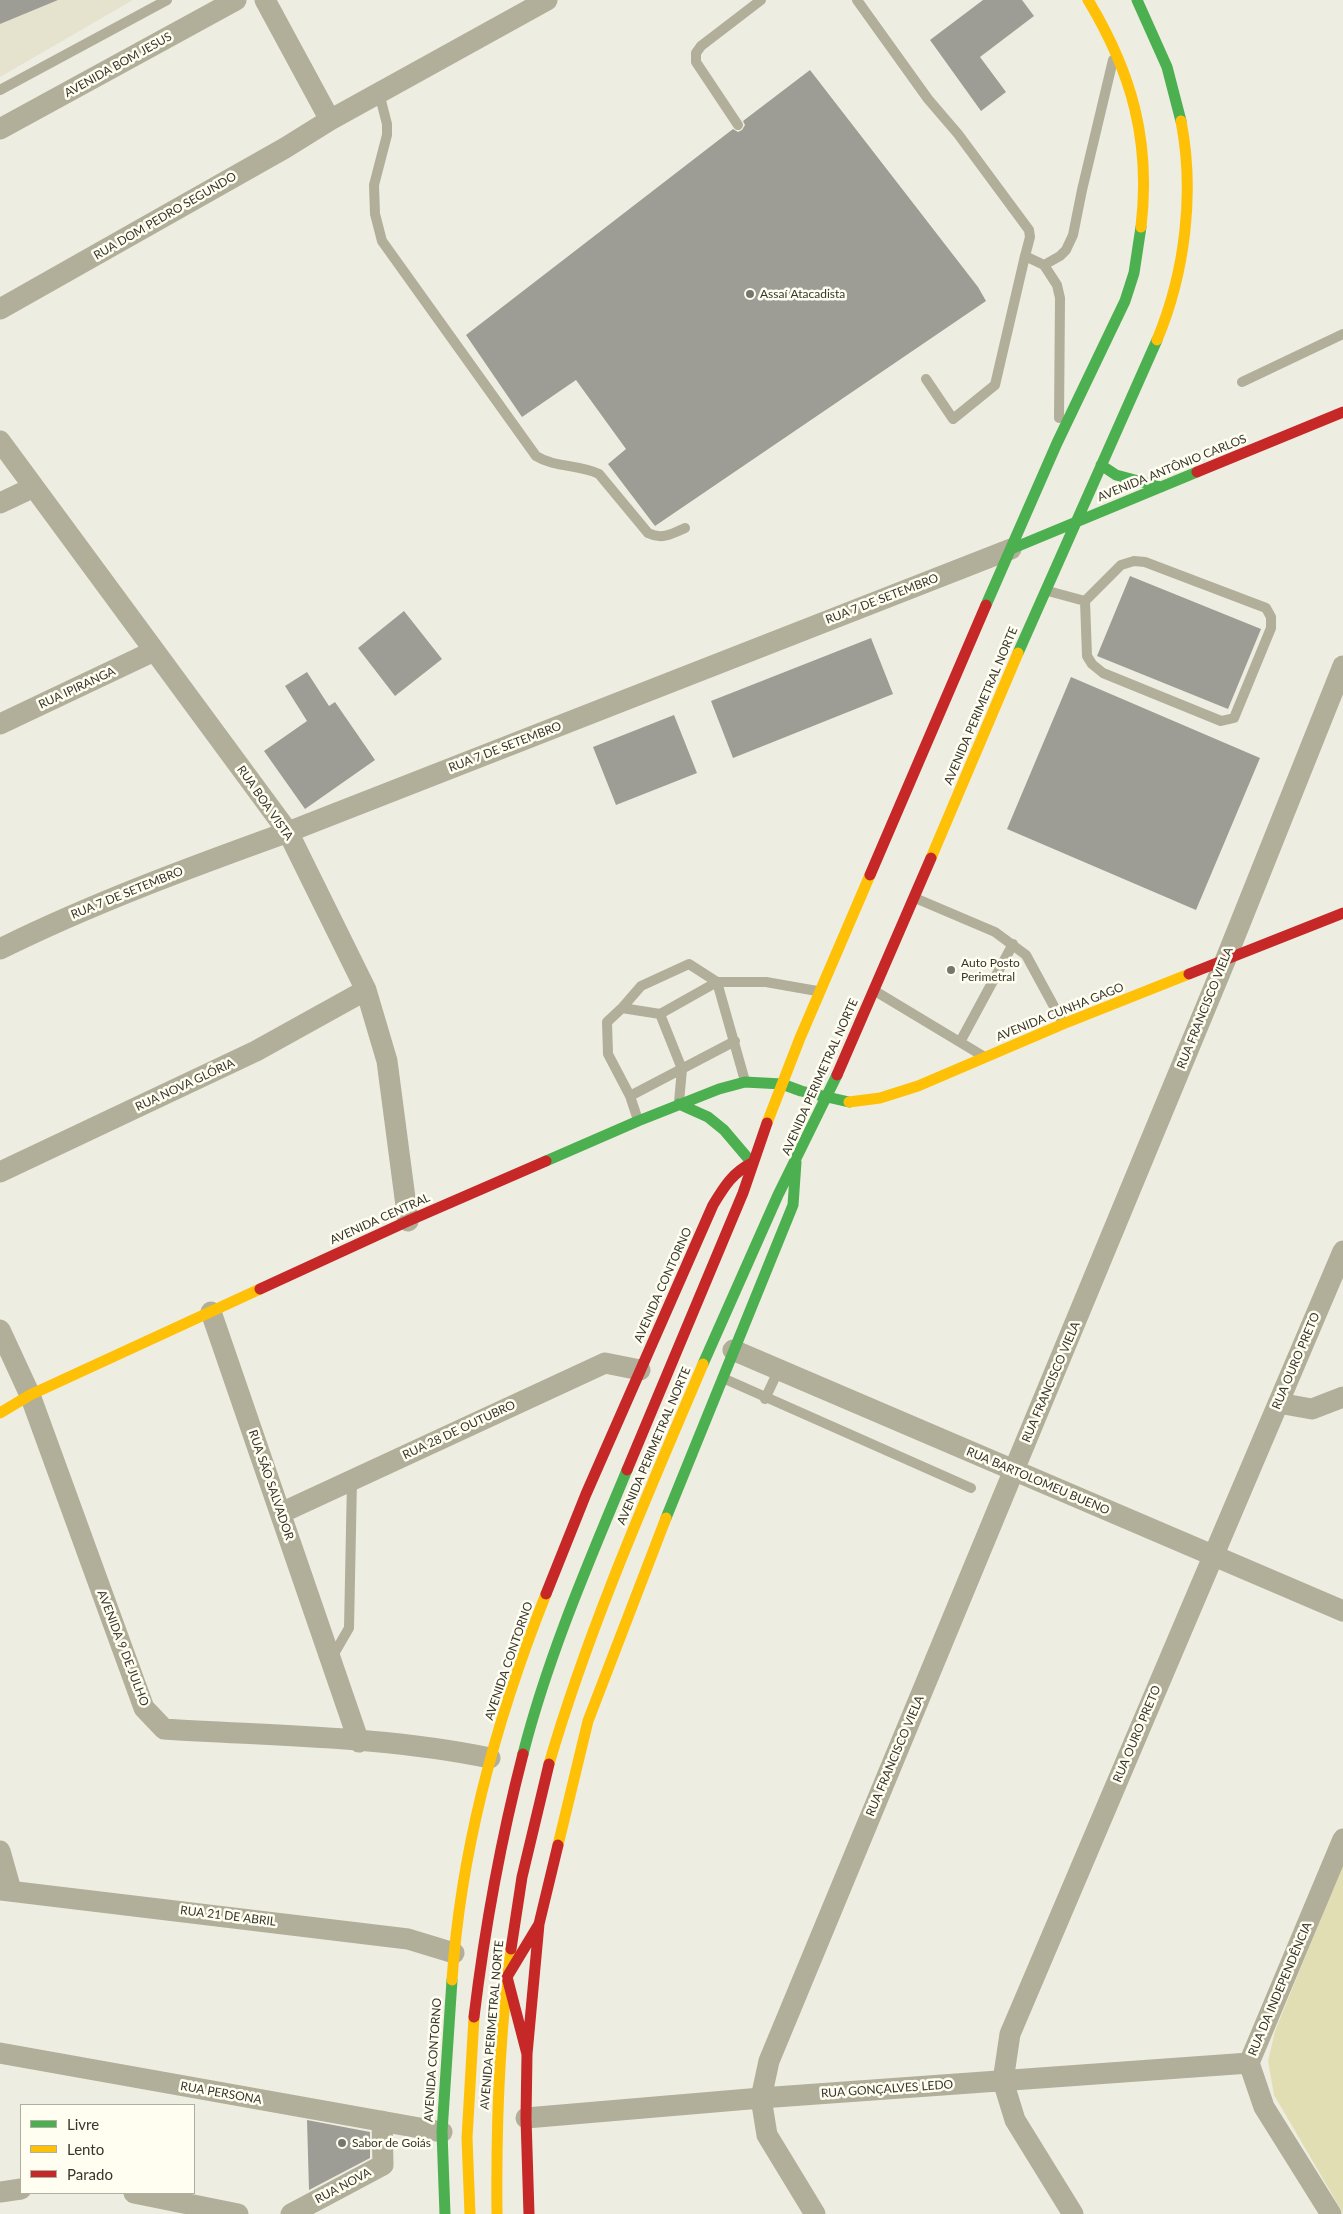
<!DOCTYPE html>
<meta charset="utf-8">
<style>
body{margin:0}
#map{position:relative;width:1343px;height:2214px;overflow:hidden;background:#eeede1;font-family:Lato,sans-serif}
canvas{display:block}
.legend{position:absolute;left:20px;top:2104px;width:175px;height:90px;box-sizing:border-box;background:#fffef1;border:1px solid #afaea3;margin:0;padding:6px 9px;list-style:none;font-size:15px;color:#37362e}
.legend li{display:flex;align-items:center;gap:10px;height:25px}
.legend b{width:25px;border:1px solid #afaea3}
</style>
<div id="map">
<canvas width="1343" height="2214"></canvas>
<ul class="legend">
<li><b style="height:6px;background:#4caf50"></b>Livre</li>
<li><b style="height:6px;background:#ffc107"></b>Lento</li>
<li><b style="height:6px;background:#c62828"></b>Parado</li>
</ul>
</div>
<script>
const c = document.querySelector('canvas').getContext('2d');
c.lineJoin = 'round';
function paint(path, color) { c.fillStyle = color; c.fill(path, 'evenodd'); }
function stroke(path, color, width, dash) { c.strokeStyle = color; c.lineWidth = width; c.lineCap = dash ? 'butt' : 'round'; c.setLineDash(dash || []); c.stroke(path); }
function drawText(font, color, halo, rows, align = 'center') {
  c.font = font + ' Lato,sans-serif'; c.lineWidth = 5; c.setLineDash([]); c.textBaseline = 'middle'; c.strokeStyle = halo; c.fillStyle = color; for (const [text, x, y, turn = 0] of rows) {
    c.save(); c.translate(x, y); c.rotate((+turn || 0) * Math.PI / 180); c.textAlign = isNaN(turn) ? turn : align; if (halo) c.strokeText(text, 0, 0); c.fillText(text, 0, 0); c.restore();
  }
}
const built = new Path2D(`
 M0 0H133L0 77Z`);
const green = new Path2D(`
 M1343 1864V2213L1274 2095 1268 2061 1275 2031Z`);
const building = new Path2D(`
 M0 0H58L0 24Z
 M983 0H1022L1034 16 980 57 1006 92 981 111 930 40Z
 M810 70 978 287 986 301 655 526 608 464 626 449 576 380 522 417 466 335 733 129 738 132 742 130 745 125 743 121Z
 M1130 576 1261 629 1228 709 1097 656Z
 M404 611 442 659 395 696 358 648Z
 M871 638 893 694 733 758 711 701Z
 M307 672 329 706 335 702 375 760 305 809 264 751 307 721 285 686Z
 M1071 677 1260 758 1196 910 1007 829Z
 M674 715 697 773 616 805 593 747Z
 M307 2120 370 2132V2158L309 2190Z`);
const lane = new Path2D(`
 M857 0 928 99 958 134 1029 230 1030 237 1025 256
 M0 90 167 0
 M379 93 387 124V135L374 185 375 214 382 241 536 456C555 468 579 464 599 474L648 533C662 540 672 534 685 528
 M738 125 696 62V53L701 46 761 0
 M1044 265 1060 256 1066 250 1073 235 1082 190 1113 60
 M926 379 953 419 995 385 1025 256 1044 265 1057 285 1060 298 1059 418
 M1242 382 1343 334
 M1134 561 1145 562 1266 608 1271 617V628L1234 718 1221 721 1103 673 1092 664 1087 656 1085 601 1121 565Z
 M1048 591 1085 601
 M915 898 995 932 1026 955 1063 1023
 M875 991 983 1056
 M622 1008 641 986 689 964 717 982 745 1081
 M660 1014 682 1069 679 1102
 M960 1042 1013 944
 M630 1096 735 1041
 M638 1120 630 1096 608 1054 607 1022 622 1008 660 1014 717 982H766L817 991
 M725 1379 971 1488
 M765 1399 779 1369
 M331 1659 349 1628 352 1480`);
const street = new Path2D(`
 M265 0 330 120
 M0 129 236 0
 M0 309 285 148 330 120 547 0
 M0 441 288 832 366 990 387 1061 408 1221
 M0 503 34 487
 M0 724 154 651
 M0 949C93 903 191 867 288 832L1011 549
 M0 1172 256 1051 366 990
 M211 1312 359 1742
 M0 1330 30 1395 144 1708 164 1729C271 1736 385 1736 490 1758
 M733 1350 1343 1611
 M1278 1403 1312 1409 1343 1397
 M281 1513 605 1363 640 1370
 M0 1851 11 1890
 M0 1890 408 1939 454 1953
 M0 2053 442 2132
 M526 2118 761 2098 1249 2063
 M0 2192 21 2189
 M134 2193 238 2214
 M291 2214 383 2165 382 2121
 M815 2214 767 2135 761 2098 769 2061 1225 961 1343 666
 M1073 2214 1015 2120 1003 2081 1010 2034 1343 1251
 M1331 2214 1264 2107 1249 2063 1343 1839`);
const fast = new Path2D(`
 M1137 0 1167 67 1181 121
 M1101 465 1116 475 1161 487
 M1011 549 1197 472
 M986 605 1057 443 1125 301 1134 273 1141 227
 M1018 653 1157 340
 M679 1104 708 1117 724 1130 752 1163
 M546 1161 638 1121 719 1089 745 1082 782 1084 801 1091 849 1102
 M703 1364 778 1195 837 1075
 M666 1518 793 1205 796 1162
 M523 1754C548 1656 588 1564 627 1470
 M445 2214 442 2132 452 1980`);
const slow = new Path2D(`
 M1088 0C1132 73 1151 141 1141 227
 M1157 340C1185 273 1195 193 1181 121
 M931 858 1018 653
 M849 1102 880 1098 918 1086 1063 1024 1189 974
 M767 1123 800 1038 870 875
 M0 1413 30 1395 260 1289
 M549 1764C589 1627 647 1496 703 1364
 M558 1845 588 1721 666 1518
 M452 1980C461 1847 497 1717 546 1594
 M470 2214 467 2138 474 2017
 M497 2214C496 2125 499 2037 511 1949`);
const jam = new Path2D(`
 M1197 472 1343 412
 M870 875 986 605
 M1189 974 1343 913
 M837 1075 931 858
 M260 1289 408 1221 546 1161
 M627 1470 743 1193 767 1123
 M546 1594 586 1494 713 1205C724 1187 732 1173 752 1163
 M511 1949 522 1877 549 1764
 M474 2017C485 1926 500 1843 523 1754
 M527 2054 507 1977 539 1924
 M529 2214 526 2118 527 2054 539 1924 558 1845`);
const markers = [
 [750,294,5,"#77766d"],
 [951,970,5,"#77766d"],
 [342,2143,5,"#77766d"]
];
const streetNames = [
 ["AVENIDA BOM JESUS",118,65,-29],
 ["RUA DOM PEDRO SEGUNDO",165,216,-30],
 ["AVENIDA ANTÔNIO CARLOS",1172,468,-22],
 ["RUA 7 DE SETEMBRO",882,599,-21],
 ["RUA IPIRANGA",77,688,-25],
 ["AVENIDA PERIMETRAL NORTE",981,706,-67],
 ["RUA 7 DE SETEMBRO",505,747,-21],
 ["RUA BOA VISTA",265,803,55],
 ["RUA 7 DE SETEMBRO",127,893,-22],
 ["RUA FRANCISCO VIELA",1205,1008,-68],
 ["AVENIDA CUNHA GAGO",1060,1012,-22],
 ["AVENIDA PERIMETRAL NORTE",820,1077,-66],
 ["RUA NOVA GLÓRIA",185,1085,-25],
 ["AVENIDA CENTRAL",380,1219,-24],
 ["AVENIDA CONTORNO",663,1285,-66],
 ["RUA OURO PRETO",1296,1361,-67],
 ["RUA FRANCISCO VIELA",1051,1382,-67],
 ["RUA 28 DE OUTUBRO",459,1430,-25],
 ["AVENIDA PERIMETRAL NORTE",654,1446,-67],
 ["RUA BARTOLOMEU BUENO",1038,1481,23],
 ["RUA SÃO SALVADOR",271,1485,71],
 ["AVENIDA 9 DE JULHO",123,1648,69],
 ["AVENIDA CONTORNO",509,1661,-71],
 ["RUA OURO PRETO",1137,1734,-67],
 ["RUA FRANCISCO VIELA",895,1756,-67],
 ["RUA 21 DE ABRIL",228,1916,7],
 ["RUA DA INDEPENDÊNCIA",1280,1989,-67],
 ["AVENIDA PERIMETRAL NORTE",492,2025,-85],
 ["AVENIDA CONTORNO",433,2060,-86],
 ["RUA GONÇALVES LEDO",887,2089,-4],
 ["RUA PERSONA",221,2093,10],
 ["RUA NOVA",343,2186,-28]
];
const poiNames = [
 ["Assaí Atacadista",760,294],
 ["Auto Posto",961,963],
 ["Perimetral",961,977],
 ["Sabor de Goiás",352,2143]
];
paint(built, '#e5e3ce');
paint(green, '#e2deb4');
paint(building, '#9e9d95');
stroke(lane, '#b1ae99', 10);
stroke(street, '#b1ae99', 21);
stroke(fast, '#4caf50', 11);
stroke(slow, '#ffc107', 11);
stroke(jam, '#c62828', 11);
for (const [x, y, r, color] of markers) { const dot = new Path2D(); dot.arc(x, y, r, 0, 2 * Math.PI); c.fillStyle = color; c.fill(dot); stroke(dot, '#fffef1', 2); }
drawText('12px', '#37362e', '#fffef1', streetNames);
drawText('12px', '#37362e', '#fffef1', poiNames, 'left');
</script>
